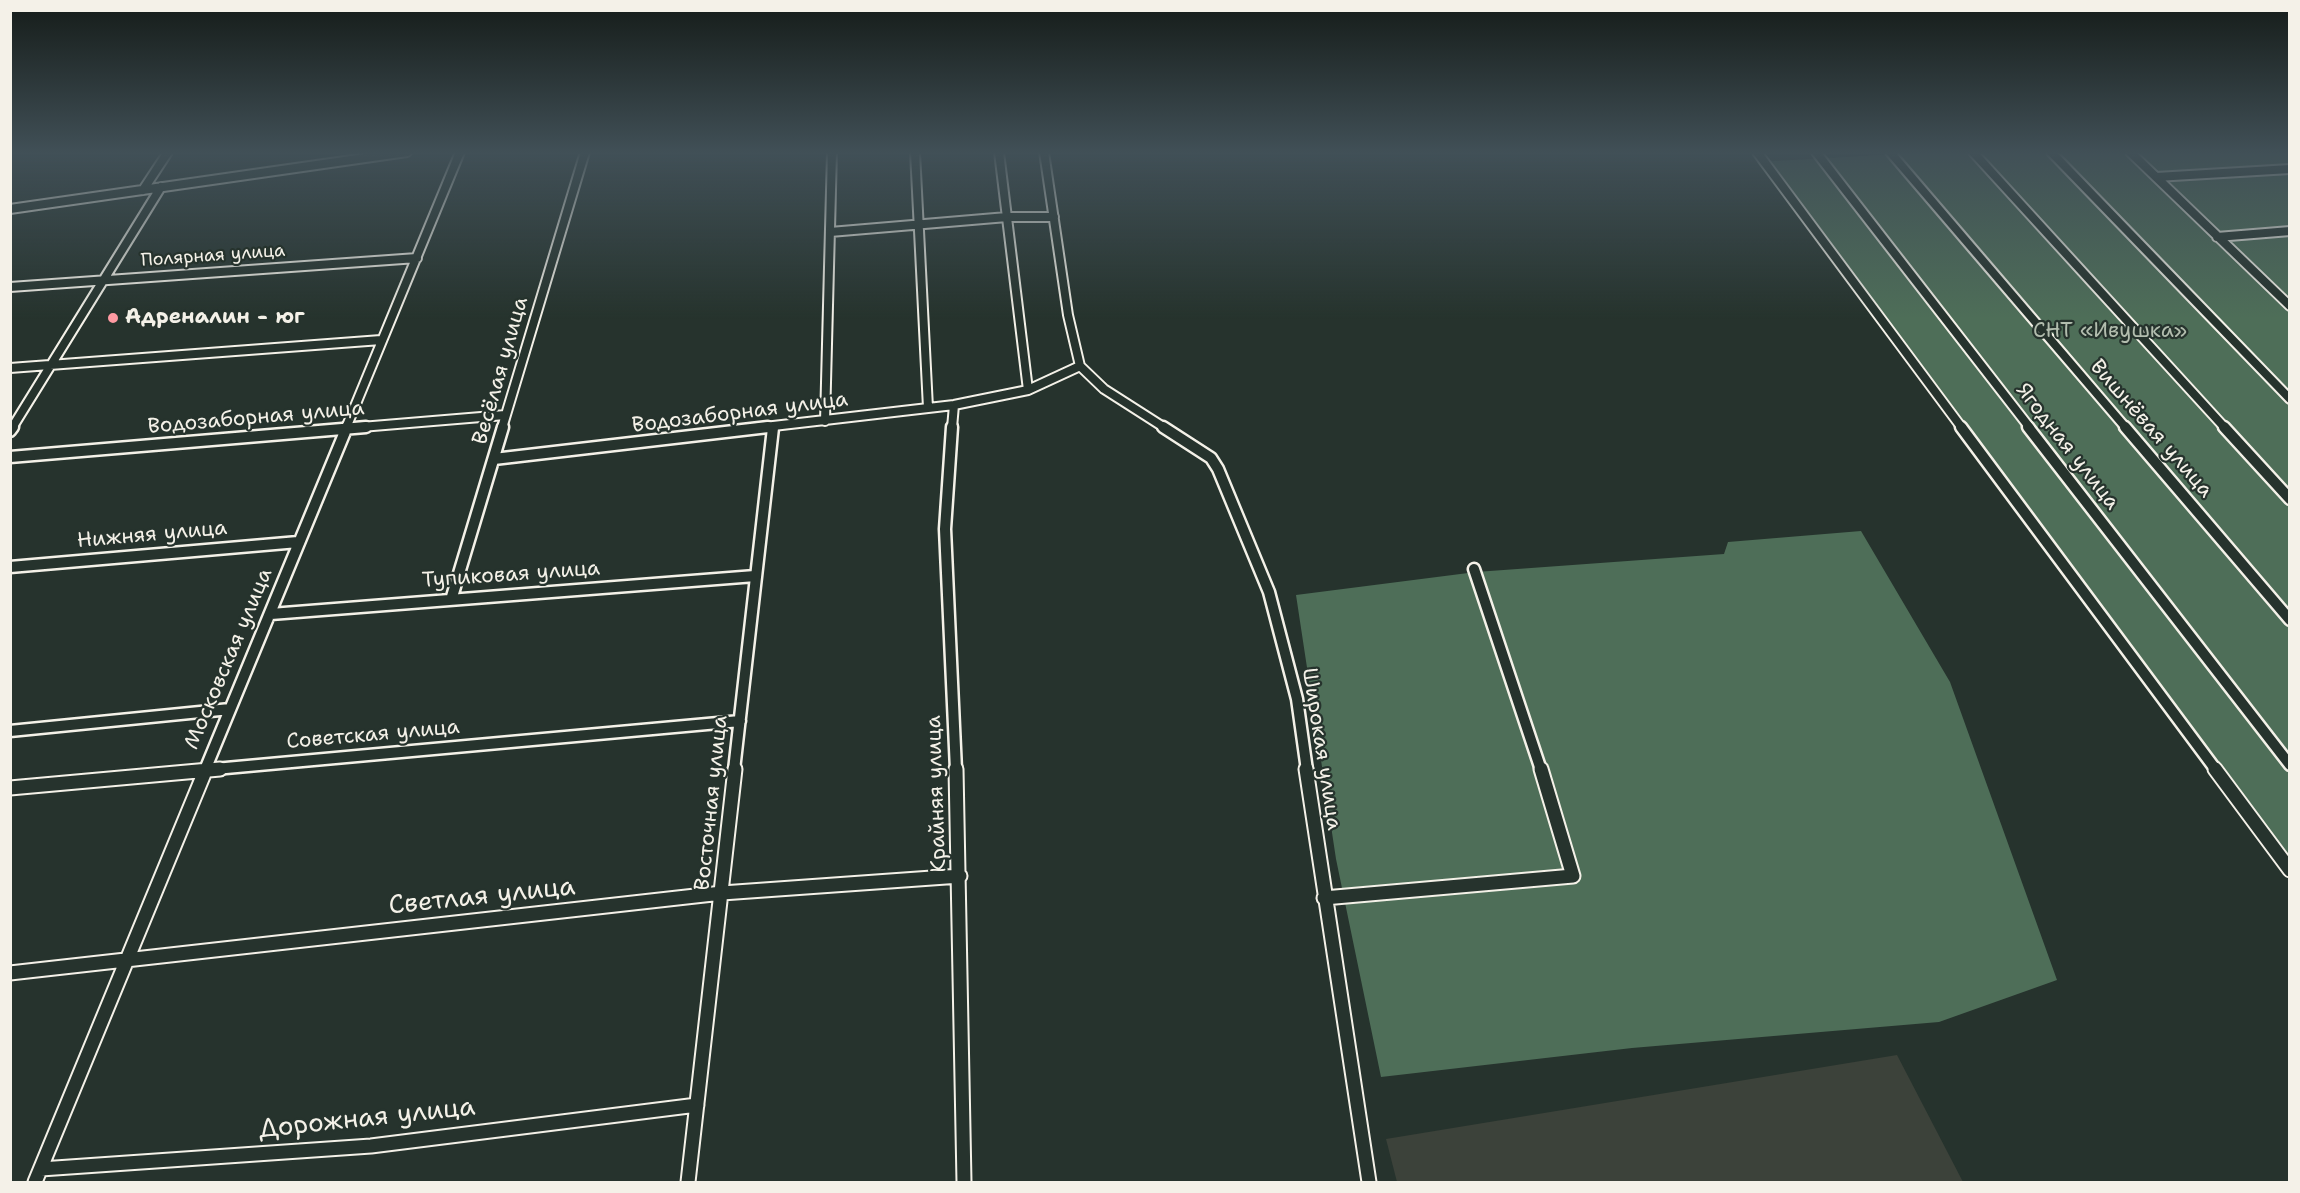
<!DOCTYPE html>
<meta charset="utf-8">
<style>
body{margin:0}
#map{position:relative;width:2300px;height:1193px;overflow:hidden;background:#26332d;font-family:"Shantell Sans",sans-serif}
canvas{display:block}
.frame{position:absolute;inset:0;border:12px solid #f4f1e8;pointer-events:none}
</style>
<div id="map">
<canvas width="2300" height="1193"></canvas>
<div class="frame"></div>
</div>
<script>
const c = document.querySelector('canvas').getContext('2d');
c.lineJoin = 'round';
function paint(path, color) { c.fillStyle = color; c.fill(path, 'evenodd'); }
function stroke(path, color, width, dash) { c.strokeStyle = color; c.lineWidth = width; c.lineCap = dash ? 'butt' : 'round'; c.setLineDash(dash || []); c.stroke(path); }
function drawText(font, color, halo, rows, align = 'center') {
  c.font = font + ' "Shantell Sans",sans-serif'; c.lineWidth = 4.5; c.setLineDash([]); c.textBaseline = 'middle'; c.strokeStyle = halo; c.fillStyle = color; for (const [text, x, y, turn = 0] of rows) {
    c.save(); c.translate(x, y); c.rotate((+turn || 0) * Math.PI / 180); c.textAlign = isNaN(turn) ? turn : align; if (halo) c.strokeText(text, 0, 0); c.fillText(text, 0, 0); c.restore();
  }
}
const built = new Path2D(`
 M1897 1055 1963 1182H1397L1386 1139Z`);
const green = new Path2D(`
 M1930 152H2289V871L1757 162Z
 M1861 531 1950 682 2057 980 1939 1022 1632 1048 1381 1077 1336 859 1296 595 1476 572 1724 554 1728 542Z`);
const minorFar2 = new Path2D(`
 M915 152 928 408
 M999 152 1028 390
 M1044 152 1068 315 1080 366
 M1757 152 1962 428
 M1816 152 2030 428
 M1890 152 2126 428
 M1973 152 2225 428
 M2051 152 2290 399
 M2130 152 2290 306
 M2156 177 2290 169
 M143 190 168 152
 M10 209 407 152
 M830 232 1007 217H1054
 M2217 237 2290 231
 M10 287 417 258
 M1080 366 1104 389 1165 428
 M10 368 381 340
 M825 421 832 152
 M12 428 161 187
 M346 428 460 152
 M349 428 505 415
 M502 428 585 152
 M756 428 954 405 1028 390 1080 366
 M952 428 954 405`);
const minorFar1 = new Path2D(`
 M952 427 945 529 956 770
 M1163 427 1211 458 1218 469 1269 592 1297 699 1307 770
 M1961 427 2216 770
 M2028 427 2290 765
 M2125 427 2290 620
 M2224 427 2290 499
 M10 431 13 427
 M10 457 366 427
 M494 459 768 427
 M10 567 298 542
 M1474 569 1541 770
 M451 600 503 427
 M271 614 755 576
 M10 731 230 709
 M204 770 740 721
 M205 770 347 427
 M734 770 773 428`);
const minor = new Path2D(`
 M956 769 964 1182
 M1306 769 1369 1182
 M2215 769 2290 870
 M10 788 220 769
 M1324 898 1573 876 1541 769
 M10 973 722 893 960 876
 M41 1169 371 1146 697 1105
 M35 1182 206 769
 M688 1182 735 769`);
const markers = [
 [113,318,6,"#ff9aa2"]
];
const farStreetnames = [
 ["Полярная улица",213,256,-4]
];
const poiNames = [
 ["Адреналин - юг",125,318]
];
const parkNames = [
 ["СНТ «Ивушка»",2110,332]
];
const streetNames = [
 ["Весёлая улица",501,371,-74],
 ["Водозаборная улица",740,413,-7],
 ["Водозаборная улица",256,418,-5],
 ["Вишнёвая улица",2151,429,49],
 ["Ягодная улица",2067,447,52],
 ["Нижняя улица",152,535,-5],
 ["Тупиковая улица",511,575,-4],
 ["Московская улица",229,659,-67],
 ["Советская улица",373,735,-5],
 ["Широкая улица",1321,749,81],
 ["Крайняя улица",937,794,-92],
 ["Восточная улица",712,803,-84]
];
const nearStreetnames = [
 ["Светлая улица",482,897,-6],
 ["Дорожная улица",367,1119,-6]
];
paint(built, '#3c423a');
paint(green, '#4e6e58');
stroke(minorFar2, '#f4f1e8', 12);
stroke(minorFar1, '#f4f1e8', 15);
stroke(minor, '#f4f1e8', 17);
stroke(minorFar2, '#26332d', 8);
stroke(minorFar1, '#26332d', 10);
stroke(minor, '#26332d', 13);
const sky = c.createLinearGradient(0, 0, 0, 319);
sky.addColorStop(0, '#151c19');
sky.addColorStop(0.48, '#415057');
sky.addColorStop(1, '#41505700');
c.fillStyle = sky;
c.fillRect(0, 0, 2300, 319);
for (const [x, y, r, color] of markers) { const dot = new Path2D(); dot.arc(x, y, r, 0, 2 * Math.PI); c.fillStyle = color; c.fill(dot); stroke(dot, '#26332d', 2); }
drawText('18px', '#f4f1e8', '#26332d', farStreetnames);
drawText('bold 21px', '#f4f1e8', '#26332d', poiNames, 'left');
drawText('21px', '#b2bdae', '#26332d', parkNames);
drawText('21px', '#f4f1e8', '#26332d', streetNames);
drawText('26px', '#f4f1e8', '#26332d', nearStreetnames);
</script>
